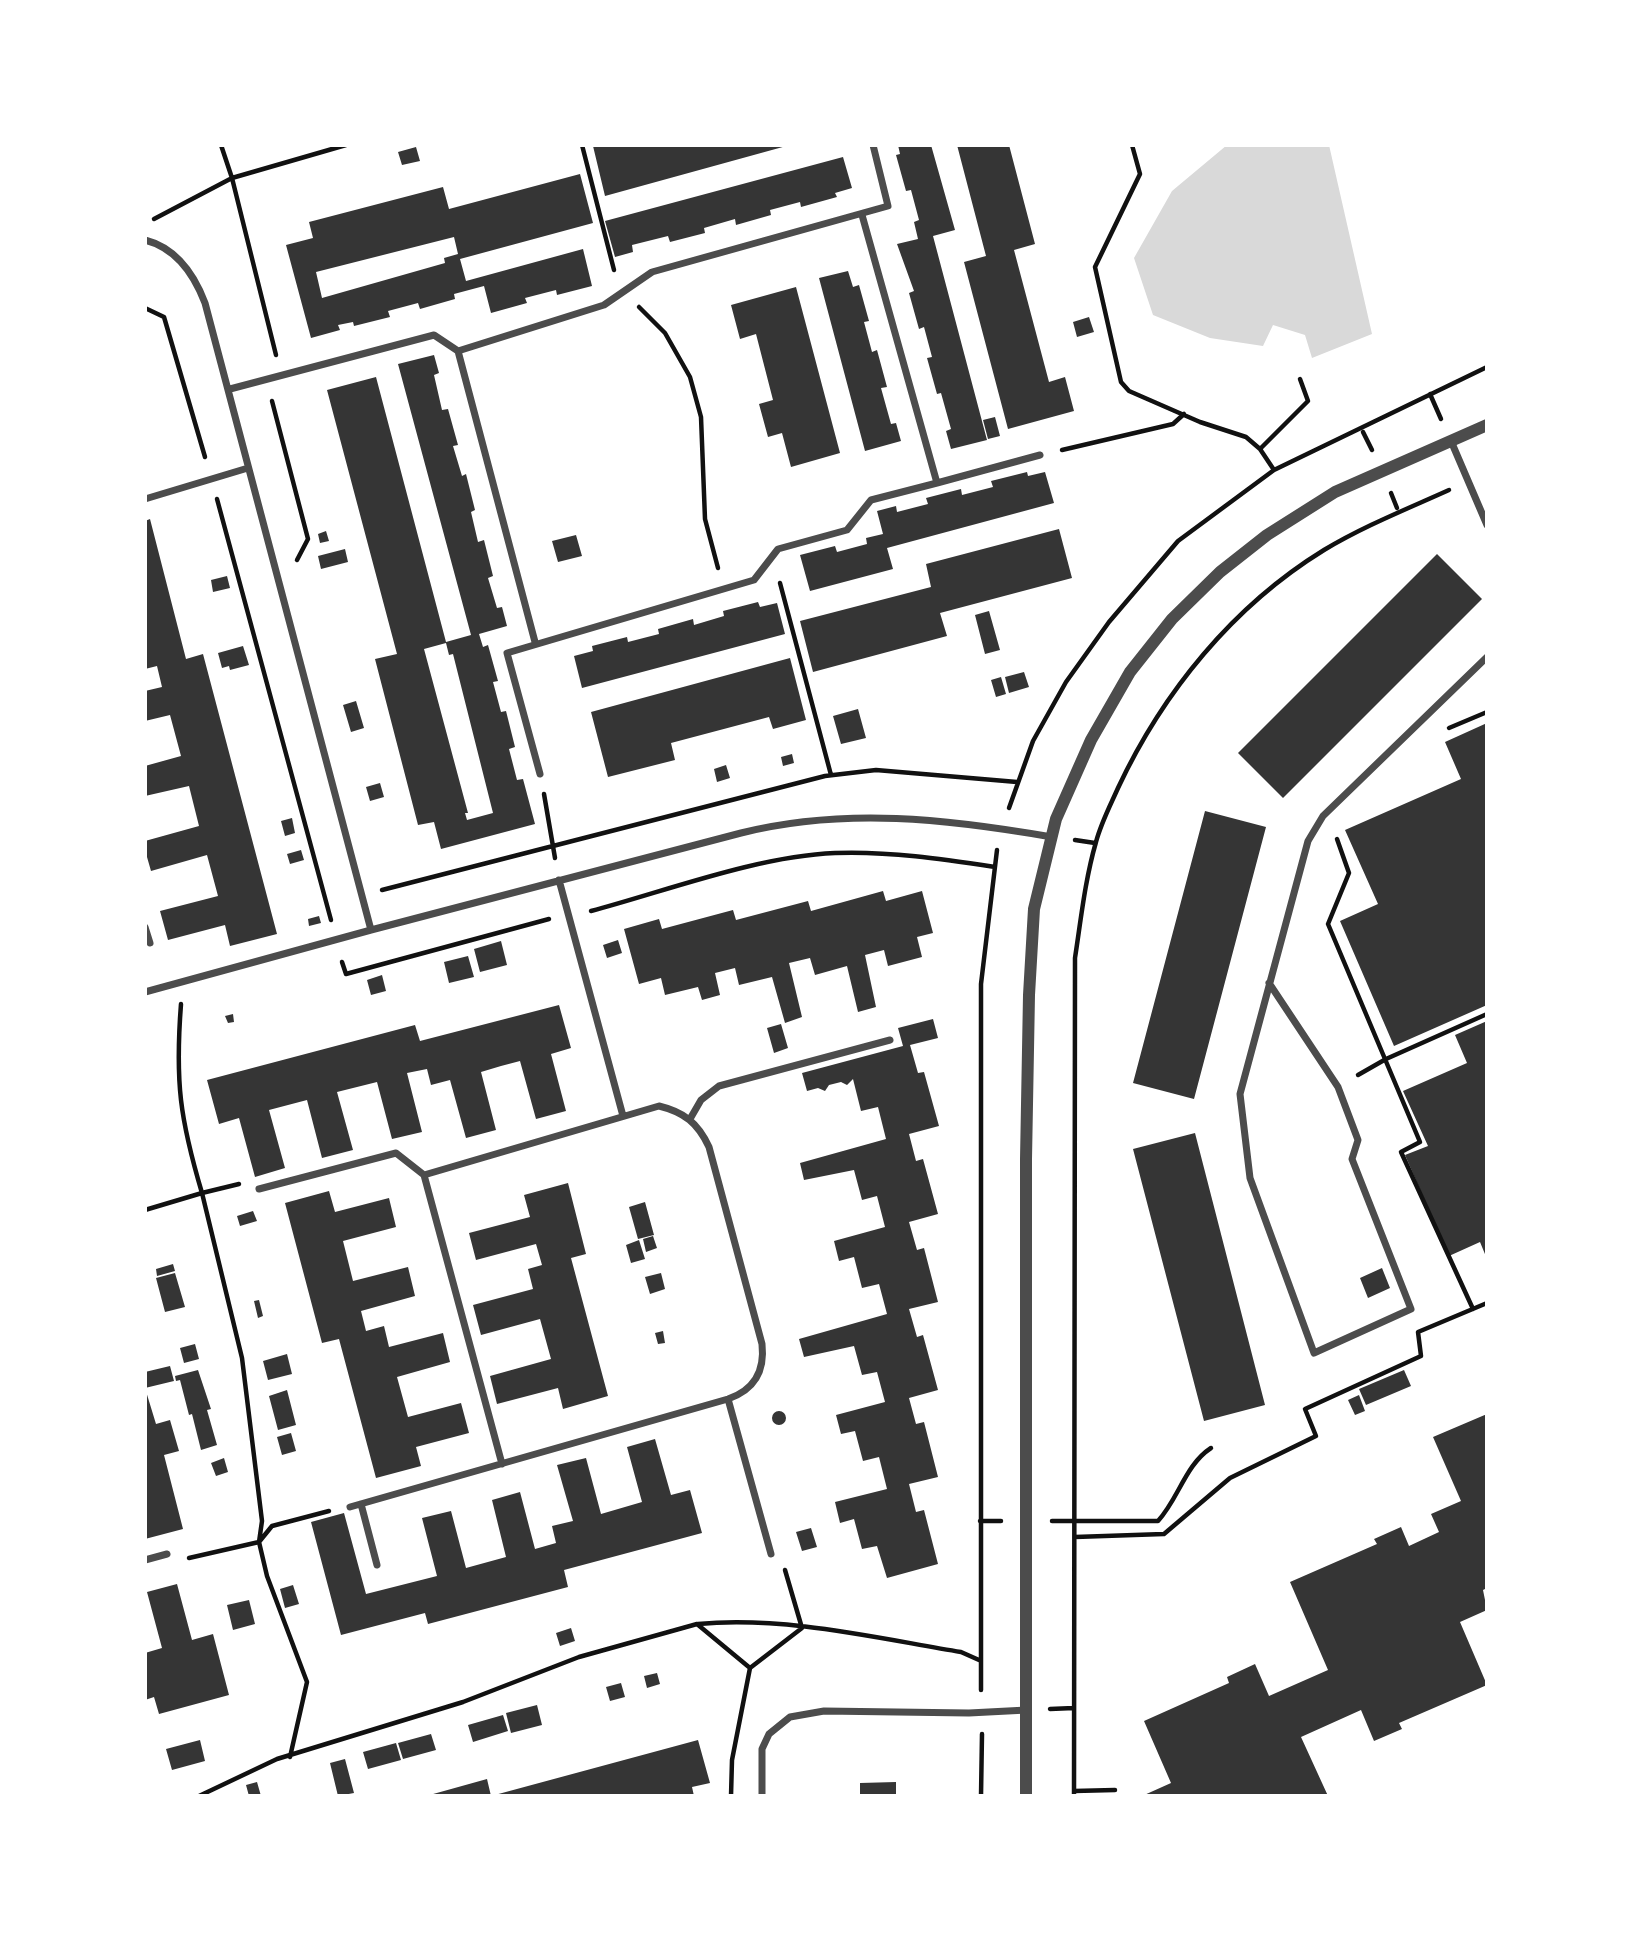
<!DOCTYPE html>
<style>
body{margin:0}
#map{position:relative;width:1632px;height:1941px;overflow:hidden;background:#fff;font-family:Overpass,sans-serif}
canvas{display:block}
.frame{position:absolute;inset:0;border:147px solid #fff;pointer-events:none}
</style>
<div id="map">
<canvas width="1632" height="1941"></canvas>
<div class="frame"></div>
</div>
<script>
const c = document.querySelector('canvas').getContext('2d');
c.lineJoin = 'round';
function paint(path, color) { c.fillStyle = color; c.fill(path, 'evenodd'); }
function stroke(path, color, width, dash) { c.strokeStyle = color; c.lineWidth = width; c.lineCap = dash ? 'butt' : 'round'; c.setLineDash(dash || []); c.stroke(path); }
const water = new Path2D(`
 M1227 145H1329L1372 334 1312 358 1305 335 1273 325 1263 346 1210 338 1153 315 1134 258 1172 191Z`);
const building = new Path2D(`
 M790 145 605 196 593 146 597 145Z
 M898 145H931L955 230 933 236 987 440 951 449 946 431 951 429 941 393 937 394 927 358 932 357 924 327 919 329 909 293 914 291 897 244 918 239 914 222 919 220 911 190 906 191 896 155 900 154Z
 M957 145H1009L1035 244 1014 250 1049 382 1065 377 1074 411 1008 429 964 262 986 256Z
 M416 147 420 161 402 165 398 152Z
 M843 157 852 188 835 193 837 197 801 207 800 202 770 210 771 215 736 225 735 219 704 228 705 233 670 242 668 236 632 245 633 252 615 257 605 221Z
 M580 174 593 223 460 259 466 281 583 249 592 286 557 295 556 290 525 298 527 303 491 313 484 286 454 294 455 299 420 309 418 303 388 311 390 317 354 326 353 322 338 325 340 330 311 338 286 245 313 238 309 222 443 187 449 209ZM454 237 458 254 444 258 445 263 322 298 316 272Z
 M848 271 853 287 859 285 869 321 864 322 872 352 877 350 887 387 881 388 891 424 896 423 901 441 865 451 819 278Z
 M796 287 840 453 791 467 782 433 768 437 759 404 773 400 756 334 740 339 731 305Z
 M1089 317 1094 332 1077 337 1073 322Z
 M434 355 439 373 434 375 442 410 448 409 458 445 453 446 462 476 466 474 475 510 471 512 478 542 484 540 493 576 488 578 497 608 502 607 507 626 479 634 483 647 488 645 498 681 493 682 501 712 506 711 515 747 509 749 517 780 523 779 535 824 441 849 434 822 418 825 375 659 397 654 327 390 376 377 446 642 471 635 398 364ZM446 643 449 655 453 654 493 813 467 820 465 813H468L424 649Z
 M995 417 1000 436 988 439 983 420Z
 M1027 472 1028 476 1045 472 1054 503 887 548 893 569 810 591 800 555 835 546 837 552 867 544 866 538 883 534 877 511 896 506 897 512 928 504 926 498 961 489 962 495 993 487 991 481Z
 M150 519 186 659 203 654 277 934 230 946 225 925 168 940 160 911 218 896 207 855 151 871 145 850V841L199 826 189 786 145 796V766L181 756 170 715 145 721V691L162 687 157 666 145 669V521Z
 M1059 529 1072 578 940 613 947 636 813 672 800 621 931 587 926 564Z
 M326 531 329 541 320 543 318 534Z
 M576 535 582 556 558 562 552 541Z
 M345 549 348 562 321 569 318 556Z
 M1437 554 1482 599 1283 798 1238 753Z
 M227 576 230 588 213 592 211 580Z
 M758 602 760 607 777 603 785 634 582 688 574 656 593 651 592 646 627 637 628 642 659 634 658 629 693 619 694 625 724 616 723 611Z
 M989 611 1000 650 985 654 975 615Z
 M243 646 249 665 230 670 229 666 222 668 218 653Z
 M790 658 806 720 773 729 769 717 671 743 675 760 608 777 591 712Z
 M1024 672 1029 687 1009 693 1005 677Z
 M1001 677 1006 694 996 697 991 680Z
 M356 701 364 728 351 732 343 705Z
 M858 709 866 738 841 744 833 716Z
 M1487 723V1005L1394 1046 1340 921 1378 904 1345 830 1461 779 1445 742Z
 M792 754 794 763 783 766 781 757Z
 M726 765 730 778 717 782 714 769Z
 M380 783 384 797 370 801 366 787Z
 M1205 811 1266 827 1194 1099 1133 1083Z
 M292 818 295 833 285 836 281 821Z
 M301 850 304 860 290 864 287 854Z
 M883 891 886 901 922 891 933 933 917 937 922 957 888 966 884 950 865 955 876 1007 858 1012 847 966 815 975 810 958 789 963 802 1017 785 1023 772 977 739 985 735 968 715 973 720 995 702 1000 698 987 665 995 661 978 639 984 624 929 659 919 662 929 733 910 736 920 808 901 811 911Z
 M319 916 321 923 309 926 308 919Z
 M618 940 622 953 607 958 603 945Z
 M501 941 507 965 480 972 474 949Z
 M468 956 474 977 449 983 444 962Z
 M382 975 386 991 371 995 367 980Z
 M559 1005 571 1048 551 1054 566 1111 536 1119 520 1061 501 1066 481 1072 496 1130 466 1138 450 1080 431 1085 427 1069 407 1073 422 1132 392 1139 377 1082 337 1092 353 1150 322 1158 307 1100 269 1110 285 1168 255 1177 239 1118 219 1124 207 1080 415 1025 420 1041Z
 M233 1014 234 1022 228 1023 225 1016Z
 M933 1019 938 1038 910 1045 918 1073 924 1072 939 1126 909 1134 916 1161 923 1159 938 1214 909 1222 917 1250 924 1248 938 1302 909 1309 917 1337 923 1335 938 1390 909 1398 916 1424 924 1422 938 1477 909 1484 916 1512 924 1510 938 1564 887 1578 877 1546 862 1549 854 1519 840 1523 835 1502 887 1489 879 1457 863 1461 855 1431 841 1434 836 1415 885 1402 877 1372 862 1375 854 1346 804 1357 799 1339 887 1314 879 1284 862 1288 854 1257 839 1261 834 1241 885 1227 877 1196 862 1200 854 1170 804 1180 800 1163 886 1139 878 1107 861 1111 853 1079 847 1085 841 1082 829 1085 825 1091 818 1088 807 1091 802 1073 903 1046 898 1028Z
 M1487 1021V1259L1480 1242 1449 1256 1405 1155 1428 1146 1403 1091 1467 1063 1455 1035Z
 M781 1024 788 1048 774 1053 767 1028Z
 M1195 1133 1265 1405 1204 1421 1133 1149Z
 M568 1183 586 1254 571 1258 608 1396 563 1409 558 1388 497 1404 490 1376 551 1359 540 1319 481 1335 473 1305 533 1289 528 1269 542 1265 536 1244 476 1260 469 1233 530 1217 524 1195Z
 M329 1191 335 1212 389 1198 396 1227 343 1241 353 1281 408 1267 415 1296 361 1311 366 1331 384 1326 389 1347 443 1333 450 1362 397 1377 408 1417 461 1403 469 1433 416 1447 421 1466 376 1478 339 1339 322 1343 285 1203Z
 M645 1202 654 1235 638 1239 629 1207Z
 M253 1211 257 1221 240 1226 237 1216Z
 M653 1236 657 1248 646 1252 643 1239Z
 M639 1240 645 1259 631 1263 626 1245Z
 M173 1264 175 1271 157 1276 156 1269Z
 M1382 1268 1390 1288 1368 1298 1360 1278Z
 M175 1273 185 1307 165 1312 156 1278Z
 M661 1273 665 1289 650 1294 645 1277Z
 M259 1300 263 1316 258 1318 254 1301Z
 M663 1331 665 1343 658 1344 655 1333Z
 M195 1344 199 1359 184 1363 180 1348Z
 M287 1354 292 1374 268 1380 263 1361Z
 M170 1366 174 1381 145 1388V1372Z
 M198 1370 211 1409 207 1410 217 1445 201 1450 192 1414 189 1415 180 1380 176 1381 175 1376Z
 M1404 1370 1411 1386 1366 1405 1359 1389Z
 M145 1388 156 1424 170 1420 179 1451 164 1455 183 1529 145 1539Z
 M287 1390 296 1425 278 1430 269 1396Z
 M1359 1395 1365 1411 1355 1415 1348 1400Z
 M772 1418a7 7 0 1 1 14 0a7 7 0 1 1-14 0Z
 M1487 1414V1588L1483 1590 1487 1610 1460 1622 1487 1685 1399 1723 1402 1729 1374 1741 1361 1710 1301 1737 1328 1796H1142L1171 1783 1144 1721 1229 1683 1227 1677 1255 1664 1269 1696 1328 1670 1290 1582 1377 1544 1374 1539 1401 1527 1409 1546 1439 1532 1431 1514 1461 1501 1433 1437Z
 M291 1433 296 1451 282 1455 277 1437Z
 M655 1439 671 1495 690 1490 702 1533 564 1570 568 1587 428 1624 425 1613 341 1635 311 1522 344 1513 366 1594 437 1576 422 1518 451 1511 466 1568 506 1557 492 1500 520 1492 535 1549 556 1543 552 1526 573 1521 557 1465 586 1458 601 1514 642 1502 627 1447Z
 M224 1458 228 1472 216 1476 211 1463Z
 M811 1528 817 1547 802 1551 796 1532Z
 M177 1584 192 1640 213 1634 229 1695 159 1714 154 1697 145 1700V1653L162 1648 147 1592Z
 M293 1585 299 1604 285 1608 280 1589Z
 M249 1600 255 1624 233 1630 227 1605Z
 M571 1628 575 1641 560 1646 556 1633Z
 M657 1673 660 1684 647 1688 644 1676Z
 M621 1683 625 1697 610 1701 606 1687Z
 M537 1705 542 1725 511 1733 506 1713Z
 M503 1715 508 1731 473 1742 468 1725Z
 M431 1734 436 1750 403 1759 398 1743Z
 M200 1740 205 1761 172 1770 166 1749Z
 M698 1740 710 1783 692 1787 694 1796H426L487 1779 491 1796Z
 M396 1743 401 1760 368 1769 363 1752Z
 M345 1759 354 1793 338 1796 330 1763Z
 M257 1782 261 1796H249L246 1785Z
 M896 1782V1796H860V1783Z`);
const path = new Path2D(`
 M221 145 232 178 346 145
 M582 145 614 270
 M1132 145 1140 174 1095 267 1121 382 1129 391 1200 422 1246 437 1260 449 1274 470
 M154 219 232 178 276 355
 M639 307 665 333 690 377 701 417 705 519 718 568
 M145 308 164 317 205 457
 M1430 394 1441 419
 M272 401 308 539 297 560
 M1363 432 1372 450
 M1260 449 1308 401 1300 379
 M1062 450 1173 424 1184 414
 M1391 493 1397 508
 M217 499 331 920
 M780 583 831 775
 M1449 728 1487 712
 M544 794 555 858
 M1009 808 1033 741 1066 682 1109 622 1178 541 1274 470 1487 367
 M1337 839 1349 873 1328 924 1420 1142 1401 1152 1473 1309
 M1075 840 1095 843
 M382 890 825 776 876 770 1017 782
 M591 911C666 891 758 856 835 853 889 851 942 859 995 867
 M342 962 346 974 549 919
 M1358 1075 1386 1059 1487 1014
 M239 1184 202 1193 242 1358 262 1521 259 1542 267 1576 307 1682 290 1757
 M145 1210 202 1193C180 1119 175 1082 181 1004
 M980 1521H1001
 M1052 1521H1158C1179 1498 1185 1465 1211 1448
 M1075 1537 1164 1534 1230 1478 1316 1436 1305 1409 1421 1356 1418 1332 1487 1303
 M189 1558 259 1542 272 1526 329 1511
 M698 1624C785 1616 876 1638 961 1652L979 1660
 M981 1690V984L997 850
 M1050 1709 1074 1708
 M1074 1791 1115 1790
 M199 1796 277 1759 463 1702 579 1657 697 1624 750 1668
 M731 1796 732 1760 750 1668 802 1628 785 1570
 M981 1796 982 1734
 M1074 1796 1075 958C1081 919 1085 880 1096 842 1101 823 1110 806 1118 788 1163 692 1233 606 1324 550 1364 526 1407 509 1449 490`);
const minor = new Path2D(`
 M145 240C176 248 194 274 205 303L371 930 741 833C845 807 948 819 1052 837
 M458 351 604 305 652 272 888 206 873 145
 M230 389 434 335 458 351 535 642
 M1451 441 1487 525
 M937 483 1040 455
 M145 499 248 468
 M540 774 507 653 754 580 778 549 847 530 871 500 937 483 862 215
 M559 880 623 1116
 M145 927 150 943
 M1269 983 1338 1087 1358 1140 1352 1159 1411 1309 1314 1353 1250 1178 1240 1094 1308 841 1323 816 1487 657
 M145 992 371 930
 M690 1119 701 1100 719 1086 890 1040
 M259 1189 396 1153 424 1175 502 1464
 M728 1399 771 1554
 M361 1504 377 1565
 M350 1507 728 1399C754 1390 765 1371 762 1344L709 1147C698 1123 684 1112 659 1106L424 1175
 M145 1560 167 1554
 M762 1796V1749L769 1734 790 1717 824 1711 969 1713 1027 1710`);
const tertiary = new Path2D(`
 M1026 1796V1159L1029 995 1034 909 1056 819 1091 740 1130 672 1172 619 1220 572 1267 535 1335 492 1487 425`);
paint(water, '#d9d9d9');
paint(building, '#353535');
stroke(path, '#111', 4.5);
stroke(minor, '#4c4c4c', 7);
stroke(tertiary, '#4c4c4c', 12);
</script>
